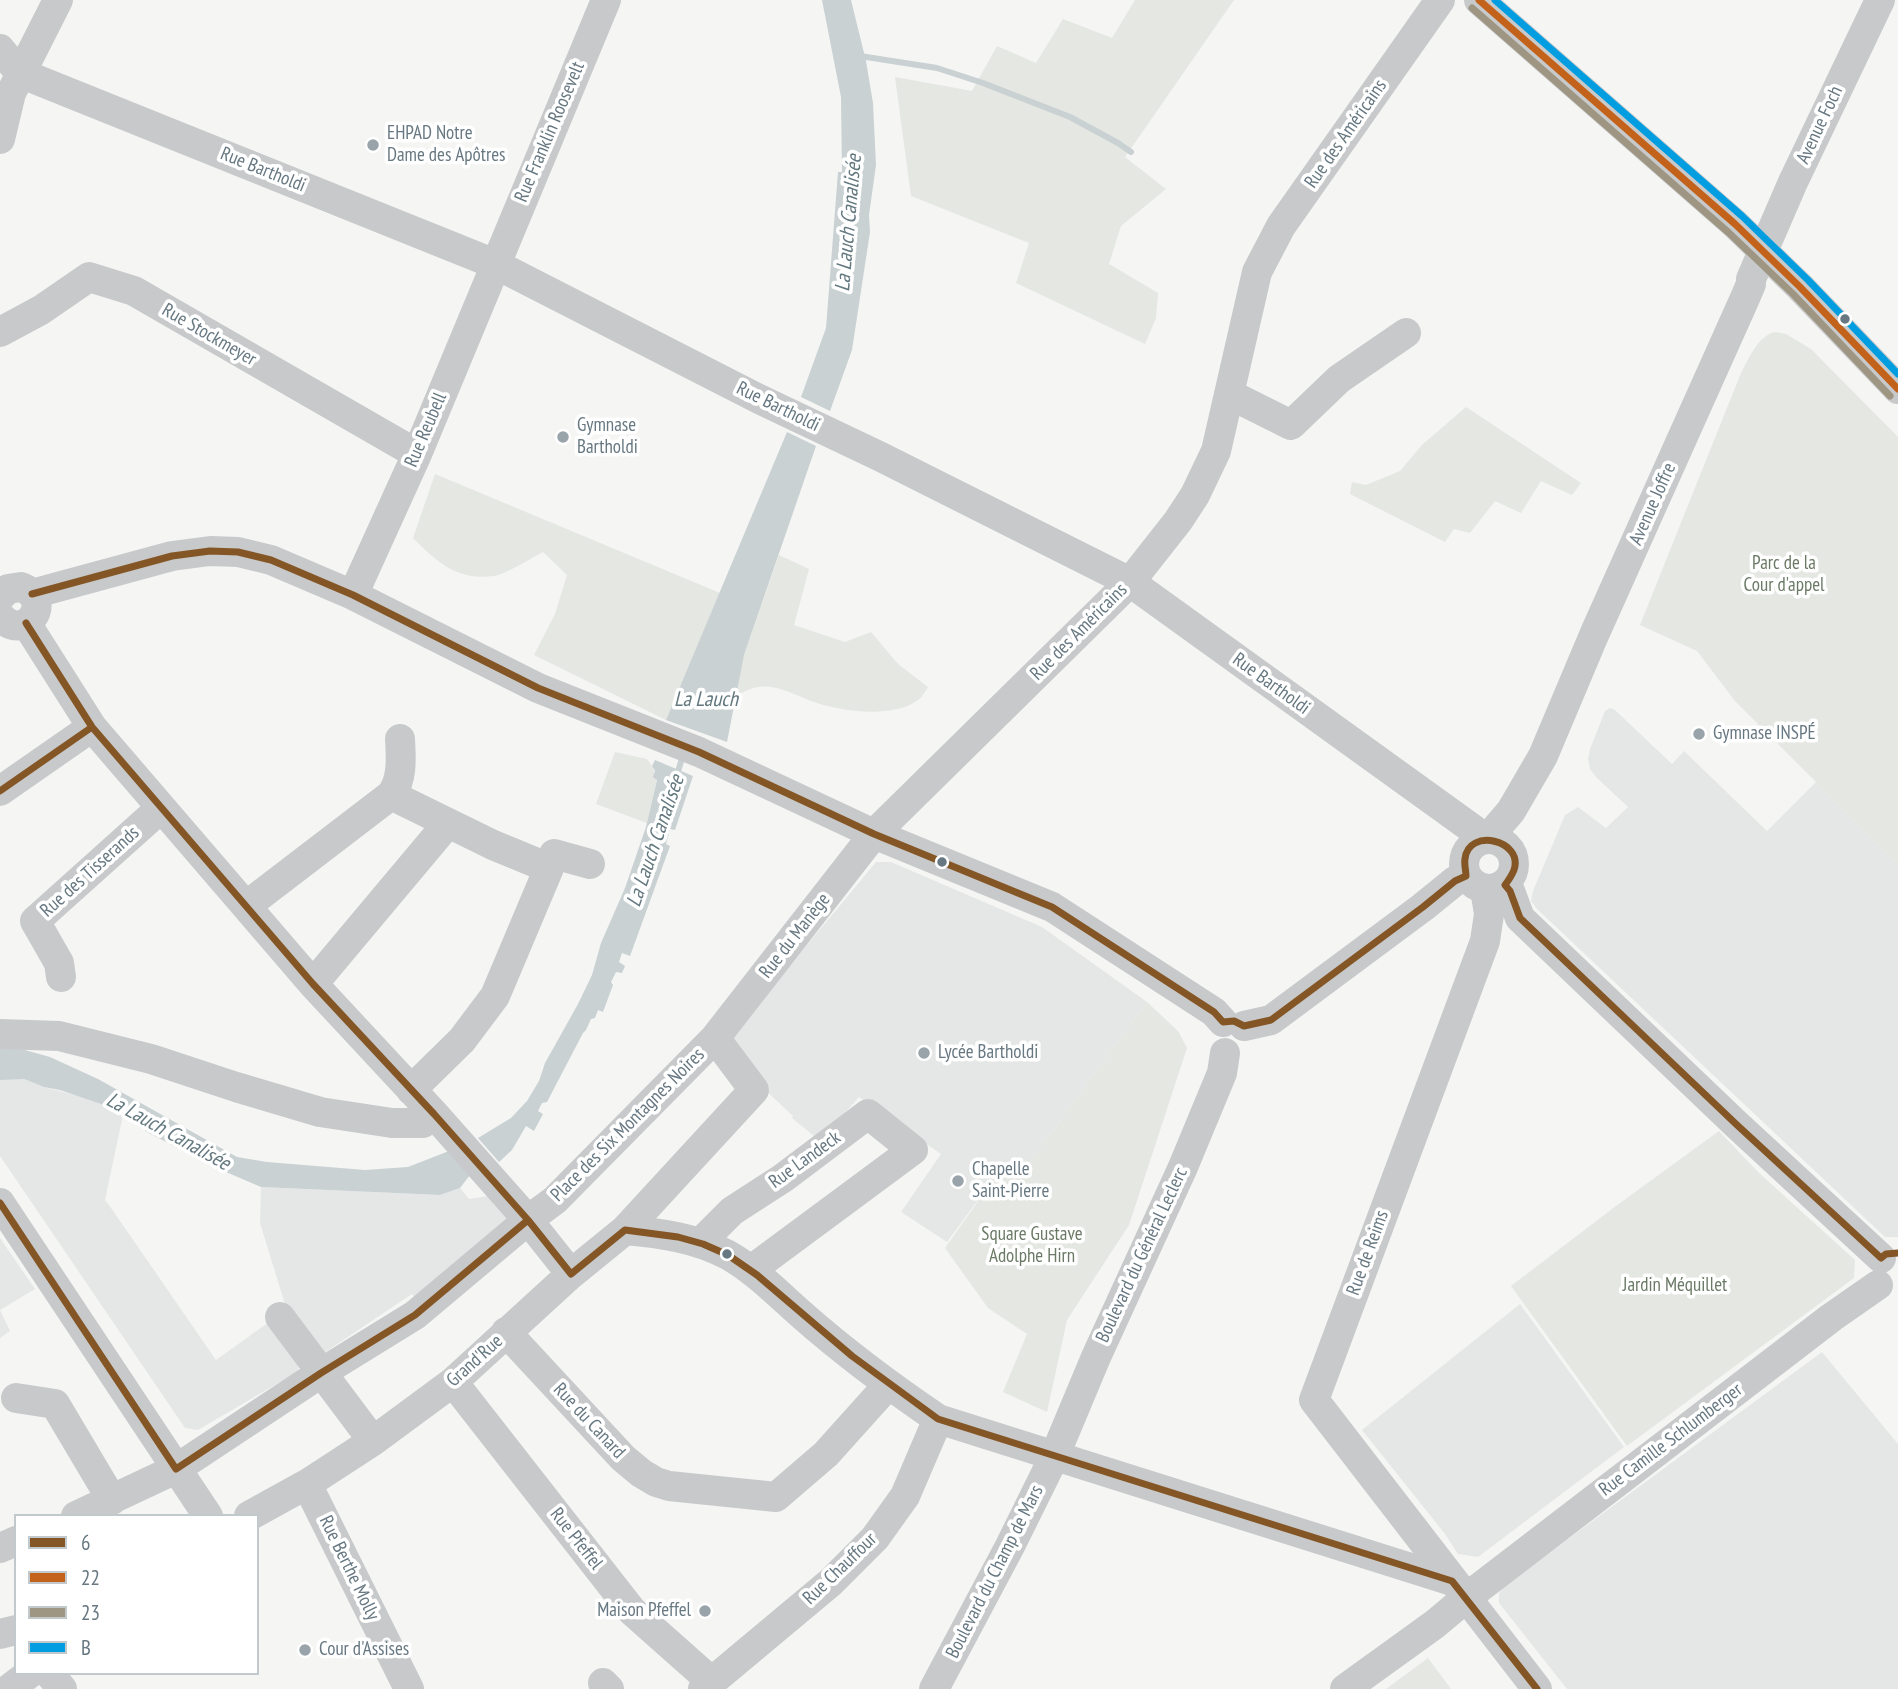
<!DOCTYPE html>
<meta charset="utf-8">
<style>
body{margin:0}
#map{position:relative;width:1898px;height:1689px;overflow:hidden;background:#f5f5f4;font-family:"PT Sans Narrow",sans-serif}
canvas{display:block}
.legend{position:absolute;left:14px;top:1514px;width:245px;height:161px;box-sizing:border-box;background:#fff;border:2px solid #c2c9cd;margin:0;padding:9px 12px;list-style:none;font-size:21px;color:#677882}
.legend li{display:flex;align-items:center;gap:14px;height:35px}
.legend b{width:35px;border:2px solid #c2c9cd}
</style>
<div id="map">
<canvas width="1898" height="1689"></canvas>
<ul class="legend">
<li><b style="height:9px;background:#845626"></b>6</li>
<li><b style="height:9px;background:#c3621a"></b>22</li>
<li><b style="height:9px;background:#9e9682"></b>23</li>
<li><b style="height:9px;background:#009ee0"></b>B</li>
</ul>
</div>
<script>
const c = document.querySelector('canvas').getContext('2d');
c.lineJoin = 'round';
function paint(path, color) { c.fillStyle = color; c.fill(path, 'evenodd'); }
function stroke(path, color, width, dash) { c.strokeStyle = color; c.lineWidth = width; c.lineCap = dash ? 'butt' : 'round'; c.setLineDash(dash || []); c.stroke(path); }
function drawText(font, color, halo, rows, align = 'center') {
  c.font = font + ' "PT Sans Narrow",sans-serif'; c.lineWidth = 7; c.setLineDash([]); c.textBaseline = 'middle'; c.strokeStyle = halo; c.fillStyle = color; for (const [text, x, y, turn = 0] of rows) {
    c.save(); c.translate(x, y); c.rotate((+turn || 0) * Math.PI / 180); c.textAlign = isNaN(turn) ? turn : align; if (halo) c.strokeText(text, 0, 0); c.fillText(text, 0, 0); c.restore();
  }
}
const built = new Path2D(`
 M1610 708 1615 710 1672 764 1684 751 1767 831 1816 782 1898 864V1237H1885L1537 909 1531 901 1533 891 1565 815 1578 807 1606 828 1628 807 1596 777 1590 769 1588 759 1590 749 1605 711Z
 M876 862H891L1042 927 1147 1002 1019 1177 996 1176 947 1242 901 1212 941 1154 859 1097 820 1141 792 1118 793 1116 745 1071 728 1040Z
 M5 1079H24L44 1087 83 1097 107 1106 123 1115 105 1200 109 1205 216 1360 269 1322 299 1366 297 1372 198 1430 185 1428 0 1156V1080Z
 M261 1187 440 1195 460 1188 469 1199 488 1196 508 1218 415 1298 412 1294 318 1357 287 1311 260 1223Z
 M0 1238 35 1289 0 1310 10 1331 0 1338Z
 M1520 1304 1624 1447 1478 1557 1458 1554 1445 1534 1362 1430Z
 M1822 1352 1898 1444V1689H1567L1499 1603V1593L1507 1584Z`);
const green = new Path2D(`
 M1135 0H1234L1125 157 1166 189 1121 226 1109 264 1158 293 1156 318 1145 344 1016 283 1029 243 911 196 895 77 972 91 997 46 1036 63 1063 19 1112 38Z
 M1775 332 1786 334 1811 349 1898 437V864L1735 701 1697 651 1640 625 1741 373C1749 358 1758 336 1775 332Z
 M1466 407 1581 483 1572 495 1541 481 1521 513 1495 501 1470 533 1454 529 1445 542 1350 494 1352 482 1366 485 1400 471 1422 445Z
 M435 474 720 593 666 720 534 655 555 614 567 575 543 552C531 558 505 575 493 576 457 581 436 561 413 538Z
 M779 555 809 569 794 625 845 642 871 632 898 664 928 687C925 692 922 697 918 700 894 718 844 712 817 703 802 698 786 689 771 687 757 685 746 690 735 697L744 655Z
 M615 752 647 759 652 766 657 779 647 823 596 804Z
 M1147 1002 1178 1031 1187 1048 1129 1225 1067 1320 1047 1412 1003 1392 1027 1334 988 1308 945 1248 996 1176 1019 1177Z
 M1719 1131 1758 1172 1855 1260 1854 1278 1627 1446 1511 1286 1616 1206Z
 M1428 1658 1451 1689H1386Z`);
const water = new Path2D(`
 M822 0H851L866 61 873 103 876 165 869 215 870 232 852 350 830 411 801 397 826 328 838 172H842L841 97Z
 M787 432 816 446 744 655 727 742 666 720Z
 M655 760 693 776 675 830 670 829 666 844 670 846 630 956 622 953 619 962 625 966 622 973 616 972 611 982 613 985 603 1012 598 1010 595 1018 591 1019 586 1030 583 1033 547 1102 542 1103 538 1111 543 1114 534 1131 526 1126 512 1150 499 1162 478 1138 511 1118 527 1101 539 1081 545 1063 578 1004 592 975 601 943 625 888 646 827 657 780 653 777 655 771 652 766Z
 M14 1047 50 1057 98 1079 237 1157 267 1162 365 1170 408 1167 449 1151 470 1175 460 1188 440 1195 261 1187 212 1166 149 1133 123 1115 107 1106 60 1090 44 1087 24 1079 0 1080V1048Z`);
const stream = new Path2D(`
 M860 56 937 68 983 83 1070 117 1118 143 1131 152
 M676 778 683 755`);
const minor = new Path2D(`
 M1479 0 1735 224 1800 287 1898 389
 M0 49 20 73 495 264 759 399 879 456 1130 582 1474 830 1478 841
 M0 139 11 93 58 0
 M0 332 41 310 89 277 134 291 417 454
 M1229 394 1291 425 1339 379 1406 333
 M32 594 172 556 210 551 238 552 271 560 353 595 538 688 699 752 874 834 1052 907 1214 1012 1223 1022
 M353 595 417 454 606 0
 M0 597 8 589 21 587C56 600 24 645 0 616
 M26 623 92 727 313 984 434 1114 528 1220 571 1274
 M0 791 92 727
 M391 795 493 845 549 868 495 996 462 1040 411 1090
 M1464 864a25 25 0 1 1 50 0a25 25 0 1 1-50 0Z
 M1487 839 1511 811 1543 756 1594 635 1745 298 1751 284V279L1793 182 1880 0
 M549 868 554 854 590 864
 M1505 885 1510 891 1520 918 1737 1125 1881 1258
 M1485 889 1489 914 1485 941 1314 1400 1537 1689
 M246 906 391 795C403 779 401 757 400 739
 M61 977 59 963 35 921 161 808
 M313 984 448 823
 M1244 1026 1271 1020 1423 907 1455 881 1466 876
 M0 1034 59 1036 151 1059 236 1087 320 1112 392 1123H423L434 1114
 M715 1038 874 834 1130 582 1178 521 1195 495 1216 451 1257 272 1281 226 1440 0
 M0 1203 208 1516
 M625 1230C660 1233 696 1238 728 1255 756 1271 778 1294 802 1315 845 1353 891 1387 938 1419L1452 1581
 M700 1243 732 1211 783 1178 868 1114 913 1150 751 1270
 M280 1317 373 1441
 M506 1332 623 1458 641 1473 656 1482 669 1486 776 1497 826 1454 888 1385
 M453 1382 632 1611 712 1682
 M16 1398 55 1404 112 1500
 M307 1484 409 1689
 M76 1516 176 1469 321 1373 415 1315 528 1220 555 1200 715 1038 754 1090 625 1230 571 1274 453 1382 373 1441 307 1484 249 1516
 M0 1548 16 1541
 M0 1634 16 1630
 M49 1673 62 1689
 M603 1683 609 1689
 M9 1689 30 1673
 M703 1689 831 1582 875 1538 905 1496 938 1419
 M934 1689 1010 1546 1055 1455 1096 1357 1183 1167 1222 1073 1225 1053
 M1345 1689 1435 1624 1466 1598 1832 1317 1878 1285`);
const bus1 = new Path2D(`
 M32 594 172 556 210 551 238 552 271 560 353 595 538 688 699 752 874 834 1052 907 1214 1012 1223 1022 1234 1021 1244 1026 1271 1020 1423 907 1455 881 1466 876C1466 871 1464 864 1465 859 1468 827 1524 840 1514 870 1512 875 1508 881 1505 885L1510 891 1520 918 1737 1125 1881 1258 1886 1254 1898 1253
 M26 623 92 727 313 984 434 1114 528 1220 571 1274 625 1230 678 1237 703 1244 728 1255 757 1275 852 1356 938 1419 1452 1581 1537 1689
 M0 791 92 727
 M0 1203 176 1469 321 1373 415 1315 528 1220`);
const bus2 = new Path2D(`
 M1479 0 1735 224 1800 287 1898 389`);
const bus3 = new Path2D(`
 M1472 8 1728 232 1793 294 1890 396`);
const bus4 = new Path2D(`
 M1495 0 1742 216 1808 280 1898 374`);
const markers = [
 [373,145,7,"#99a4aa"],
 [1845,319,6,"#677882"],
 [563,437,7,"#99a4aa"],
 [1699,734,7,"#99a4aa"],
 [942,862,6,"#677882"],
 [924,1053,7,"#99a4aa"],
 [958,1181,7,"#99a4aa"],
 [727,1254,6,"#677882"],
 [705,1611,7,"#99a4aa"],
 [305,1650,7,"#99a4aa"]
];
const streetNames = [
 ["Avenue Foch",1820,125,-65],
 ["Rue Franklin Roosevelt",550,132,-67],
 ["Rue des Américains",1346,134,-55],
 ["Rue Bartholdi",263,170,22],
 ["Rue Stockmeyer",209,335,30],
 ["Rue Bartholdi",778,407,26],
 ["Rue Reubell",426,430,-67],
 ["Avenue Joffre",1653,504,-66],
 ["Rue des Américains",1079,632,-45],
 ["Rue Bartholdi",1271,684,36],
 ["Rue des Tisserands",90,872,-42],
 ["Rue du Manège",795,936,-52],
 ["Place des Six Montagnes Noires",628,1125,-45],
 ["Rue Landeck",805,1160,-36],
 ["Rue de Reims",1368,1253,-70],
 ["Boulevard du Général Leclerc",1142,1255,-65],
 ["Grand'Rue",475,1361,-42],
 ["Rue du Canard",589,1421,47],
 ["Rue Camille Schlumberger",1671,1440,-37],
 ["Rue Pfeffel",576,1539,52],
 ["Rue Berthe Molly",349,1568,64],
 ["Rue Chauffour",840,1569,-44],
 ["Boulevard du Champ de Mars",995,1572,-63]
];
const poiNames = [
 ["EHPAD Notre",387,134],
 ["Dame des Apôtres",387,156],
 ["Gymnase",577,426],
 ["Bartholdi",577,448],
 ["Gymnase INSPÉ",1713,734],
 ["Lycée Bartholdi",938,1053],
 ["Chapelle",972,1170],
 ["Saint-Pierre",972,1192],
 ["Maison Pfeffel",691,1611,"right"],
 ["Cour d'Assises",319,1650]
];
const parkNames = [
 ["Parc de la",1784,564],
 ["Cour d'appel",1784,586],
 ["Square Gustave",1032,1235],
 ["Adolphe Hirn",1032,1257],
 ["Jardin Méquillet",1675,1286]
];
const waterNames = [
 ["La Lauch Canalisée",849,223,-85],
 ["La Lauch",706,700],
 ["La Lauch Canalisée",656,841,-71],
 ["La Lauch Canalisée",168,1132,29]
];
paint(built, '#e5e7e7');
paint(green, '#e4e7e2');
paint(water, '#c9d1d3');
stroke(stream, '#c9d1d3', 6);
stroke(minor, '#c8c9ca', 30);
stroke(bus1, '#845626', 7);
stroke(bus2, '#c3621a', 7);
stroke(bus3, '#9e9682', 7);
stroke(bus4, '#009ee0', 7);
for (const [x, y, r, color] of markers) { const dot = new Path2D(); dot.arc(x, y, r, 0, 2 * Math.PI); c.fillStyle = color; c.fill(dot); stroke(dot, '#fff', 2.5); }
drawText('19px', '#677882', '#fff', streetNames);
drawText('19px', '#677882', '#fff', poiNames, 'left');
drawText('19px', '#6b7a66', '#fff', parkNames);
drawText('italic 21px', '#63787f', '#fff', waterNames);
</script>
